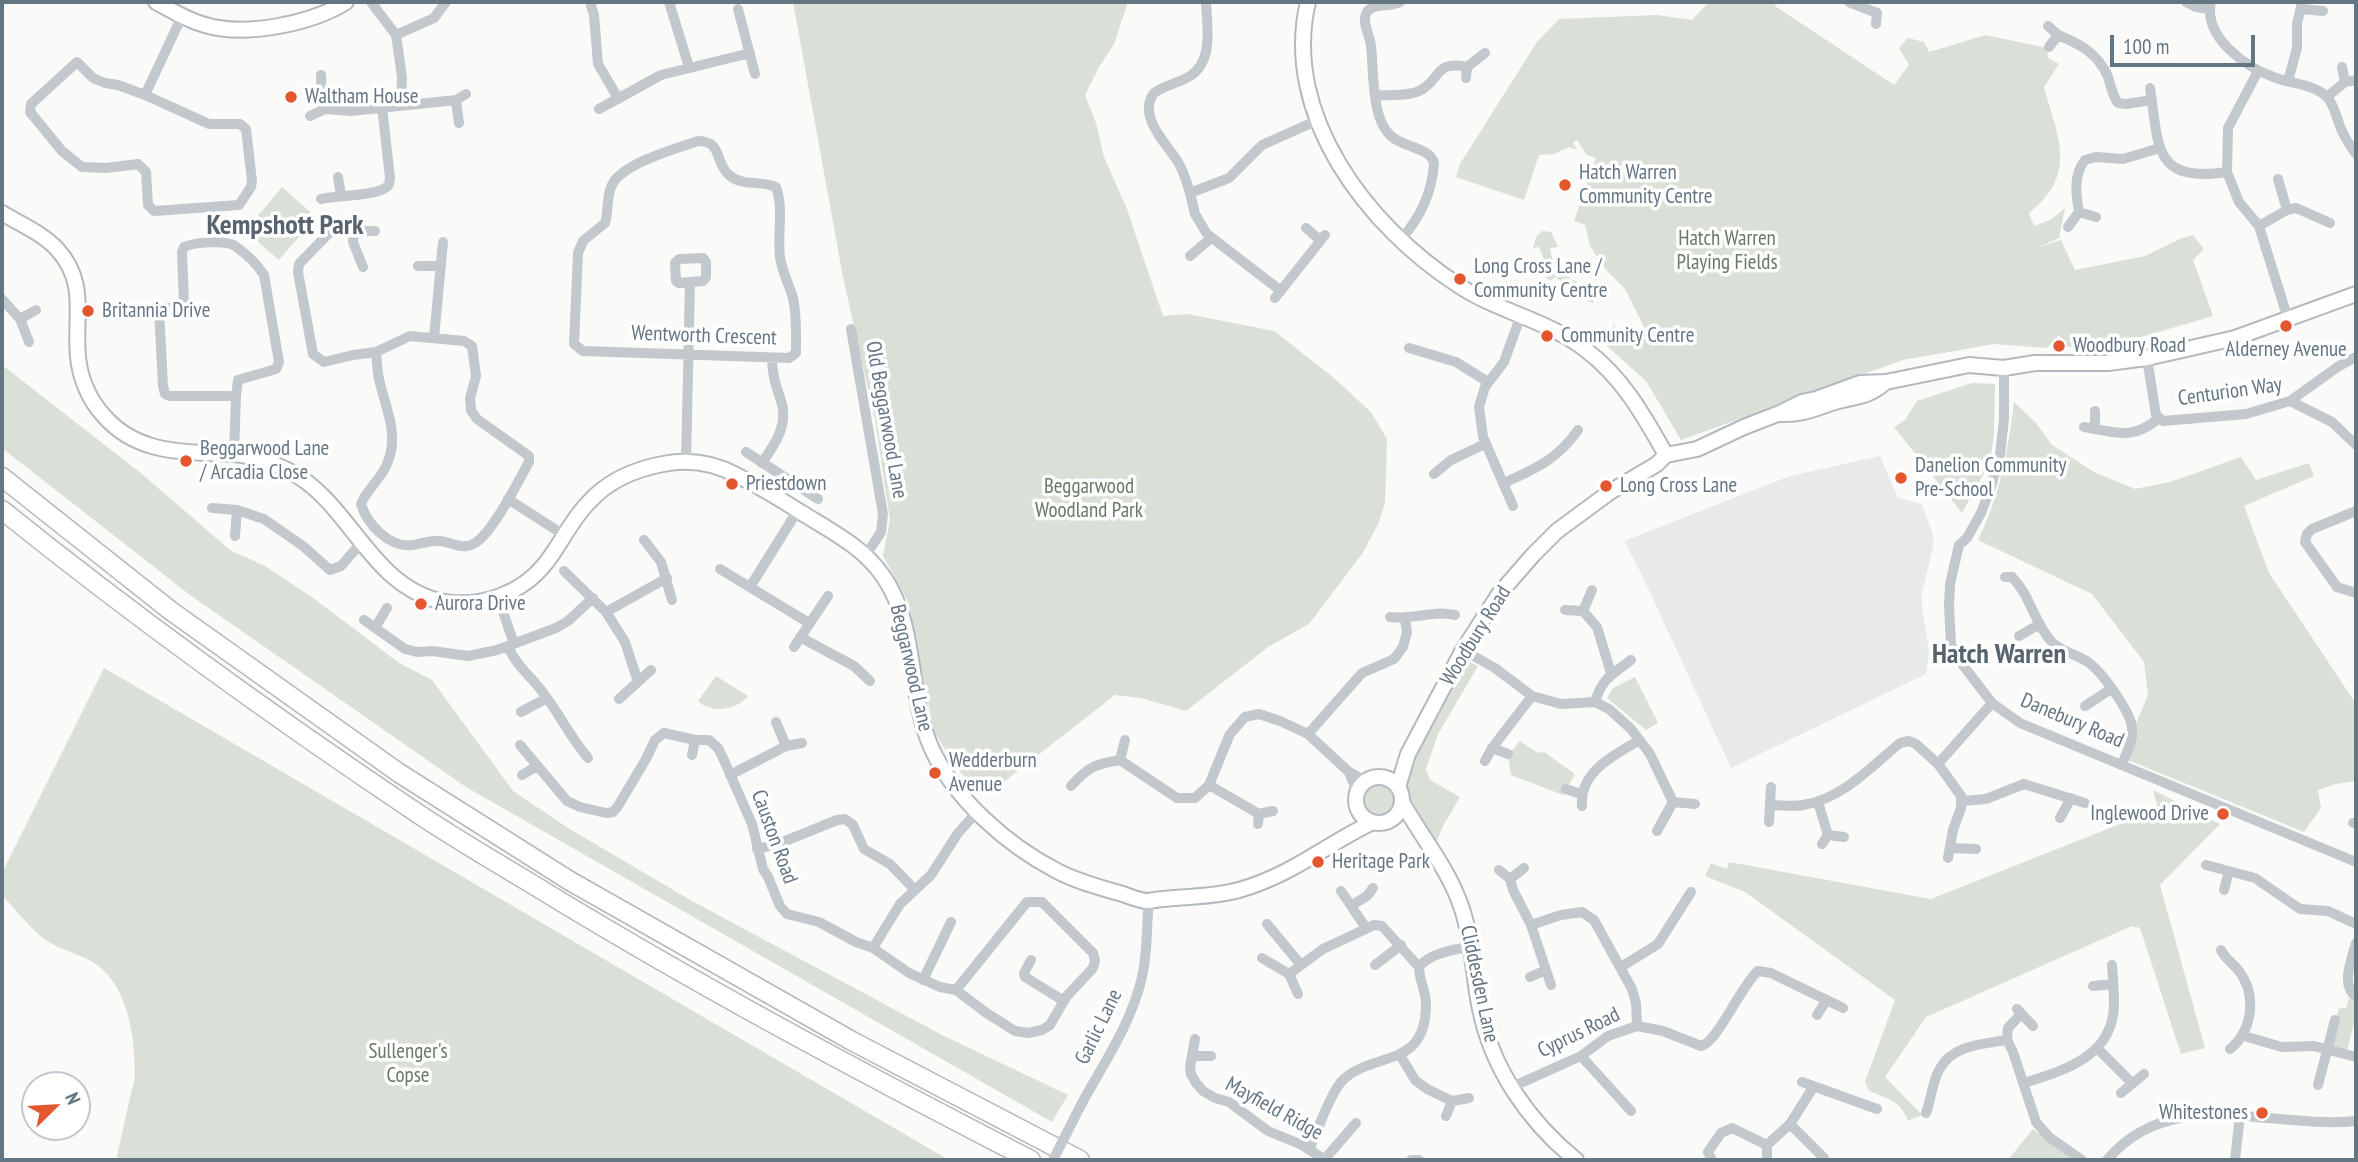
<!DOCTYPE html>
<style>
body{margin:0}
#map{position:relative;width:2358px;height:1162px;overflow:hidden;background:#fafaf8;font-family:"PT Sans Narrow",sans-serif}
canvas{display:block}
.frame{position:absolute;inset:0;border:4px solid #657683;pointer-events:none}
.north{position:absolute;left:21px;top:1071px;width:70px;height:70px;box-sizing:border-box;background:#fff;border:2px solid #c1c8cd;border-radius:50%;rotate:66deg;font-size:19px;font-weight:700;line-height:28px;text-align:center;color:#657683}
.north::after{content:'';display:block;margin:auto;width:24px;height:32px;background:#e4572e;clip-path:polygon(50% 0,100% 100%,50% 72%,0 100%)}
.scale{position:absolute;left:2110px;top:35px;width:145px;height:32px;box-sizing:border-box;border:4px solid #657683;border-top:0;padding-left:9px;font-size:21px;line-height:24px;white-space:nowrap;color:#657683;-webkit-text-stroke:5px #fff;paint-order:stroke}
</style>
<div id="map">
<canvas width="2358" height="1162"></canvas>
<div class="frame"></div>
<div class="north">N</div>
<div class="scale">100 m</div>
</div>
<script>
const c = document.querySelector('canvas').getContext('2d');
c.lineJoin = 'round';
function paint(path, color) { c.fillStyle = color; c.fill(path, 'evenodd'); }
function stroke(path, color, width, dash) { c.strokeStyle = color; c.lineWidth = width; c.lineCap = dash ? 'butt' : 'round'; c.setLineDash(dash || []); c.stroke(path); }
function drawText(font, color, halo, rows, align = 'center') {
  c.font = font + ' "PT Sans Narrow",sans-serif'; c.lineWidth = 7; c.setLineDash([]); c.textBaseline = 'middle'; c.strokeStyle = halo; c.fillStyle = color; for (const [text, x, y, turn = 0] of rows) {
    c.save(); c.translate(x, y); c.rotate((+turn || 0) * Math.PI / 180); c.textAlign = isNaN(turn) ? turn : align; if (halo) c.strokeText(text, 0, 0); c.fillText(text, 0, 0); c.restore();
  }
}
const built = new Path2D(`
 M1880 456 1898 498 1922 504 1933 535V548L1921 597 1929 653 1926 674 1731 768 1642 575 1624 541 1790 476Z`);
const green = new Path2D(`
 M793 2H1128L1114 44 1099 67 1085 95 1096 123 1104 157 1127 209 1163 316 1188 314 1274 331 1334 378 1371 412 1387 439 1385 503 1378 524 1362 554 1309 624 1268 647 1186 711 1141 698 1115 695 992 791 969 782 953 763 934 731 907 600 883 556 890 520 875 420 843 277Z
 M1709 2H1775V6L1894 85 1909 65 1899 48 1908 38 1924 42 1929 52 1986 35 2047 48 2048 58 2059 64 2044 87C2058 138 2078 174 2029 213L2034 226 2050 220 2065 208 2059 238 2036 248 2061 240 2075 270 2145 256 2180 239 2193 235 2204 249 2193 260 2213 316 2107 347H2068L2059 335 2047 348 1994 344 1903 360 1681 440 1646 381 1606 345 1614 324 1620 338 1633 330 1645 329 1625 289 1606 270 1590 246 1585 225 1574 221 1596 158 1587 155 1577 140 1573 142 1577 150 1569 147 1554 154 1539 155 1524 200 1456 177 1460 164 1537 42 1559 19 1657 15 1692 20Z
 M282 187 316 217 279 260 245 231Z
 M1542 231 1551 232 1558 247 1550 248C1552 268 1567 277 1583 286L1587 282 1592 284 1596 295 1593 303 1581 298 1582 294 1555 277 1550 281 1544 275 1548 270 1539 247 1533 248 1536 237Z
 M2 365 142 474 230 550 265 566 316 600 399 663 432 680 513 791 568 828 692 901 942 1035 1068 1095 1052 1122 466 787 190 595 2 448Z
 M1972 383 1995 384 1994 435 1990 462 1962 513 1894 427 1905 420 1917 401Z
 M2014 402 2036 423 2052 445 2094 472 2135 489 2170 482 2241 457 2256 480 2309 463 2314 476 2244 506 2269 573 2356 704V781L2336 784 2318 790 2321 808 2304 832 2128 760 2138 729 2136 724 2148 695 2144 662 2092 594 1978 540C2000 496 2008 451 2014 402Z
 M1465 660 1478 666 1438 734 1426 769 1430 780 1460 797 1443 826 1436 843C1427 832 1415 815 1410 802 1397 766 1447 693 1465 660Z
 M104 668 949 1160H116L132 1089C137 1078 134 1064 134 1052 132 1018 120 974 87 959 73 952 56 948 43 938 28 926 15 909 2 895V873Z
 M716 676 748 696C737 710 711 714 698 701Z
 M1635 677 1658 723 1646 730 1607 698 1613 688Z
 M1520 741 1538 753 1544 752 1575 774 1563 795 1511 775 1508 755Z
 M1364 801a15 15 0 1 1 30 0a15 15 0 1 1-30 0Z
 M2153 790 2220 824 2160 885 2205 1048 2181 1054 2140 928 2132 926 1926 1017 1885 1077 1922 1115 1908 1121C1901 1101 1887 1098 1869 1091L1865 1082 1895 1000 1745 892 1705 876 1711 863 1727 869 1729 862 1931 899 2158 809Z
 M2349 998 2356 999V1015L2347 1051 2328 1048 2339 1008H2346Z
 M2033 1129 2074 1160H2008Z`);
const street = new Path2D(`
 M371 2 396 35 402 77 401 105
 M590 2 594 15 598 64 618 98
 M669 2 689 67
 M1206 2C1207 25 1214 61 1190 76 1179 83 1165 85 1154 93 1137 116 1166 143 1178 162 1184 172 1187 183 1190 193L1229 178 1262 145 1318 120
 M1400 2C1390 8 1370 2 1366 14 1362 23 1370 36 1371 46 1374 71 1371 117 1390 135 1402 148 1429 146 1434 163 1432 193 1421 217 1401 239
 M1849 2 1877 13 1876 24
 M2186 2 2196 7 2209 9
 M2211 2C2203 38 2247 68 2276 78 2292 84 2314 84 2327 97 2335 105 2337 121 2342 131 2346 140 2351 147 2356 154
 M738 9 755 74
 M2302 9 2323 11
 M2048 26 2058 35 2049 47
 M396 35 434 18 446 2
 M2058 35C2080 44 2098 53 2108 77 2111 86 2112 95 2118 103L2126 104 2152 100
 M77 62 93 78 105 83 118 85 145 95 209 124H240L246 129 252 181 251 187 239 205 154 211 148 205 146 172 138 164 106 168 82 167 62 151 30 112 31 104Z
 M2342 67 2345 82
 M2258 71 2228 128 2227 172 2239 202 2259 226 2288 319
 M321 75 322 103 325 109 351 111 456 100
 M1466 78 1467 67 1485 53
 M2288 81 2297 48V24L2302 2
 M2150 88C2159 147 2153 183 2227 172
 M145 95 182 16
 M1376 96C1390 94 1409 97 1421 90 1441 79 1435 60 1467 67
 M2327 97 2345 82 2356 80
 M599 109 661 75 750 53
 M310 116 325 109
 M459 123 456 100 466 94
 M698 141C723 141 714 162 729 175 742 187 761 180 776 187 784 208 777 234 780 257 782 272 789 284 793 298 797 316 796 335 796 353L789 358 583 351 574 344 578 253 583 241 605 223C609 211 606 196 612 185 621 164 677 148 698 141Z
 M338 177 341 195
 M2278 179 2287 210 2296 208 2330 223
 M1190 193 1195 214 1207 234 1281 291
 M321 199C335 196 377 195 385 188 390 185 389 184 390 178L382 107
 M2079 212C2076 195 2073 175 2085 160L2096 157 2123 159 2160 148
 M2259 226 2287 210
 M2068 227 2079 212 2096 217
 M1306 228 1320 240
 M354 230 353 242 363 267
 M375 231 330 232 299 264 298 272 313 354 324 362 353 355 376 352 410 336 464 341 472 346 476 376 470 398 471 410 477 419 529 456V462C518 482 493 532 475 543 461 551 453 542 439 541 429 540 421 544 412 545 389 548 367 524 361 504 367 489 381 479 387 464 400 434 385 407 379 379 377 370 377 361 376 352
 M1190 256 1211 238
 M703 258 706 262V277L703 281 679 283 676 281 675 263 679 259Z
 M418 266H441
 M1275 298 1325 235
 M2 299 20 319 29 342
 M117 311C138 309 165 313 184 303L182 252 184 247C194 242 226 240 235 246 245 253 257 264 264 275L279 362 276 369 238 380 236 396H170L165 394 163 386 159 309
 M20 319 36 310
 M851 329 883 514 881 532 866 555
 M434 338 443 242
 M1409 348 1456 362 1488 382
 M2147 358 2156 415 2163 421 2246 414 2290 401 2332 422 2356 445
 M2004 368V419L2000 455 1991 487 1981 513 1967 538 1959 545 1950 584 1949 606 1951 645 1962 664 1992 703 2020 723 2356 862
 M2290 401 2339 366 2356 357
 M2084 427C2116 432 2131 441 2158 419
 M2095 429V411
 M746 452 818 499
 M234 454 236 396
 M686 462 690 283
 M762 463C775 444 789 424 781 401 776 385 772 375 772 358
 M1434 474 1451 460 1485 444
 M1504 483C1536 468 1557 460 1578 430
 M508 499 564 535
 M1513 506 1483 437 1479 407 1485 387 1504 362 1521 315
 M212 508 237 510 264 519 303 546 330 570 341 566 361 543
 M2356 511 2312 529 2307 534 2305 542 2337 587 2356 593
 M235 536 237 510
 M644 540 661 562 672 600
 M720 569 809 623
 M564 571 606 612 625 642 638 682
 M2005 577H2012C2030 595 2034 622 2051 641 2061 652 2076 654 2088 662 2102 672 2131 712 2132 728 2134 741 2126 753 2122 764
 M750 587 798 510
 M498 597 514 644
 M1565 610 1583 611 1592 590
 M1583 611 1597 627 1611 673
 M606 612 667 578
 M1390 617C1413 620 1431 610 1455 615
 M364 620 405 649 417 652 432 651 468 656 497 650 556 628 568 621 593 598
 M375 628 387 608
 M2019 636 2040 624
 M800 637 854 666 870 681
 M508 646C515 665 533 678 544 694 560 715 571 738 588 758
 M794 647 828 596
 M1463 650 1495 668 1532 696 1561 704 1595 702 1609 709 1631 729 1650 754 1673 802
 M619 699 651 670
 M1595 702C1602 678 1613 674 1631 660
 M2085 706 2111 689
 M521 712 547 698
 M776 722 786 746
 M1308 734 1362 673 1394 659 1403 647 1407 632 1405 619
 M520 745 567 801 580 807 606 813 613 812 618 806 646 759 655 740 664 733 695 740H709L718 748 723 758 752 824 763 869 768 877 780 906 787 914 819 922 856 942 873 948 909 973 940 987 956 990 985 1012 1015 1031 1028 1033 1042 1030 1050 1025 1066 997 1093 968 1095 961 1093 953 1042 902H1027L956 990
 M1492 748 1508 754
 M692 755 695 740
 M1120 760 1177 798H1195L1209 785 1230 734 1245 717 1259 714 1280 721 1308 734 1349 772 1366 781
 M1485 761 1492 748 1532 696
 M1938 764 1992 703
 M1349 772 1357 792
 M522 775 537 766
 M730 775 786 746 802 743
 M1209 785 1259 814
 M1071 786C1088 767 1095 764 1120 760L1125 740
 M1566 789 1581 794
 M1962 801 1986 799 2024 784 2085 803
 M1818 802 1828 835 1822 844
 M1770 805C1781 805 1793 807 1803 805 1842 799 1871 767 1900 743L1909 741 1916 744 1938 764 1961 796V808L1953 830 1948 858
 M1582 806C1579 772 1614 755 1640 740
 M2060 818 2071 798
 M1769 822 1771 787
 M2353 823H2356
 M1258 824 1259 814 1273 811
 M1657 831 1673 802 1695 804
 M1828 835 1844 837
 M1950 848 1976 849
 M757 849 778 844 837 820 845 819 853 825 864 849 890 864 915 890
 M2206 865 2255 878 2300 909 2328 911 2356 924
 M1499 870 1510 879 1524 868
 M1510 879 1513 890 1531 925 1551 985
 M2224 890 2229 871
 M1341 891 1366 928
 M1352 905 1367 896 1373 888
 M1267 924 1301 965
 M1531 925 1561 915 1582 912 1594 920 1632 989 1636 1003 1637 1026
 M2356 943C2352 958 2340 986 2356 996
 M873 948 900 904 931 875 958 833 977 812
 M2221 950C2226 960 2233 963 2239 971 2257 995 2253 1030 2230 1049
 M1262 958 1289 974 1298 994
 M1031 960 1024 973 1025 977 1064 1001
 M1375 965 1401 945
 M1419 967C1430 953 1454 949 1471 947
 M1621 967 1658 944 1691 892
 M1289 974 1323 949 1374 925 1382 926 1419 967
 M1530 977 1546 970
 M923 980 951 922
 M2093 986 2113 984
 M2017 1009 2033 1026
 M2021 1014 2008 1028 2007 1040 2013 1052 2036 1122 2049 1137 2082 1160
 M1817 1015 1826 1001
 M2244 1036 2282 1047 2314 1046 2356 1057
 M1195 1039 1190 1067 1191 1074 1196 1083 1203 1091 1215 1098 1229 1102 1268 1131 1302 1145 1325 1160
 M2098 1049 2132 1083
 M1400 1055 1415 1080 1427 1089 1452 1101 1469 1098
 M1192 1056H1211
 M1581 1056 1631 1111
 M1802 1082 1877 1109
 M2024 1083C2066 1070 2114 1056 2114 1003 2114 990 2113 977 2112 965
 M2318 1085 2335 1020
 M1512 1087 1581 1056 1608 1036 1637 1026 1663 1031 1701 1046C1717 1043 1742 984 1758 971L1771 973 1843 1008
 M2121 1093 2144 1074
 M1082 1103C1104 1063 1132 1022 1142 977 1148 952 1146 927 1149 902
 M1926 1113C1931 1100 1932 1083 1939 1070 1952 1045 1982 1044 2007 1040
 M1446 1116 1452 1101
 M1790 1124 1824 1158
 M1767 1145 1790 1124 1814 1086
 M1309 1150C1317 1132 1332 1088 1345 1078 1378 1051 1426 1068 1426 1004 1426 991 1419 980 1419 967
 M1324 1160 1356 1123
 M1411 1160H1419
 M1712 1160 1708 1152 1721 1133 1732 1128 1767 1145V1160
 M2107 1160C2171 1083 2273 1130 2356 1121
 M2235 1160 2240 1115`);
const secondary = new Path2D(`
 M156 2C171 10 187 20 205 25 245 37 311 24 346 2
 M1308 2C1281 115 1368 227 1458 285 1498 312 1548 320 1586 350 1623 378 1644 416 1666 455
 M2 213C20 224 42 233 57 249 88 283 74 316 78 357 80 378 89 400 104 416 131 447 168 452 207 453 216 454 226 453 235 454 254 456 272 462 289 471 351 502 370 588 444 602 482 608 522 593 545 564 561 544 571 520 589 502 608 481 636 469 663 464 688 459 714 463 736 475 759 486 780 499 802 513 831 531 863 547 883 576 918 626 907 692 931 747 954 799 1007 845 1057 871 1076 881 1098 887 1119 893 1127 895 1137 900 1146 901 1152 901 1158 899 1164 899 1190 896 1214 897 1239 890 1292 875 1325 845 1373 822
 M1781 414C1802 415 1816 408 1835 402 1858 395 1865 399 1886 382
 M1356 800a23 23 0 1 1 46 0a23 23 0 1 1-46 0Z
 M1398 787 1408 754 1463 650 1499 594 1533 555 1557 531 1610 492 1657 464 1666 455 1697 449 1744 427 1780 413 1802 402 1816 399 1860 383 1886 382 1969 365 2004 368 2035 363H2108L2147 358 2235 338 2356 294
 M1402 802C1422 838 1449 869 1462 909 1473 942 1473 976 1480 1009 1492 1069 1529 1122 1576 1160`);
const highway = new Path2D(`
 M2 477 171 611 399 773 570 881 852 1041 1080 1160
 M2 510C135 617 275 718 417 813 453 837 490 859 527 881 691 982 860 1072 1031 1160`);
const streetBridge = new Path2D(`
 M1053 1160 1082 1103`);
const markers = [
 [291,97,7,"#e4572e"],
 [1565,185,7,"#e4572e"],
 [1460,279,7,"#e4572e"],
 [88,311,7,"#e4572e"],
 [2286,326,7,"#e4572e"],
 [1547,336,7,"#e4572e"],
 [2059,346,7,"#e4572e"],
 [186,461,7,"#e4572e"],
 [1901,478,7,"#e4572e"],
 [732,484,7,"#e4572e"],
 [1606,486,7,"#e4572e"],
 [421,604,7,"#e4572e"],
 [935,773,7,"#e4572e"],
 [2223,814,7,"#e4572e"],
 [1318,862,7,"#e4572e"],
 [2262,1113,7,"#e4572e"]
];
const poiNames = [
 ["Waltham House",305,97],
 ["Hatch Warren",1579,173],
 ["Community Centre",1579,197],
 ["Long Cross Lane /",1474,267],
 ["Community Centre",1474,291],
 ["Britannia Drive",102,311],
 ["Community Centre",1561,336],
 ["Woodbury Road",2073,346],
 ["Alderney Avenue",2286,350,"center"],
 ["Beggarwood Lane",200,449],
 ["/ Arcadia Close",200,473],
 ["Danelion Community",1915,466],
 ["Pre-School",1915,490],
 ["Priestdown",746,484],
 ["Long Cross Lane",1620,486],
 ["Aurora Drive",435,604],
 ["Wedderburn",949,761],
 ["Avenue",949,785],
 ["Inglewood Drive",2209,814,"right"],
 ["Heritage Park",1332,862],
 ["Whitestones",2248,1113,"right"]
];
const parkNames = [
 ["Hatch Warren",1727,239],
 ["Playing Fields",1727,263],
 ["Beggarwood",1089,487],
 ["Woodland Park",1089,511],
 ["Sullenger's",408,1052],
 ["Copse",408,1076]
];
const streetNames = [
 ["Wentworth Crescent",704,336,2],
 ["Centurion Way",2230,392,-8],
 ["Old Beggarwood Lane",886,420,80],
 ["Woodbury Road",1476,636,-58],
 ["Beggarwood Lane",911,668,77],
 ["Danebury Road",2072,721,23],
 ["Causton Road",774,837,70],
 ["Cliddesden Lane",1479,984,78],
 ["Garlic Lane",1099,1027,-64],
 ["Cyprus Road",1579,1033,-26],
 ["Mayfield Ridge",1274,1109,29]
];
const districtNames = [
 ["Kempshott Park",285,226],
 ["Hatch Warren",1999,655]
];
paint(built, '#e8e9e9');
paint(green, '#dadfd7');
stroke(secondary, '#b3babf', 18);
stroke(highway, '#b4b9bd', 21);
stroke(street, '#c3c8cc', 10);
stroke(secondary, '#fff', 14);
stroke(highway, '#fff', 18);
stroke(streetBridge, '#c3c8cc', 10);
for (const [x, y, r, color] of markers) { const dot = new Path2D(); dot.arc(x, y, r, 0, 2 * Math.PI); c.fillStyle = color; c.fill(dot); stroke(dot, '#fff', 2.5); }
drawText('21px', '#657683', '#fff', poiNames, 'left');
drawText('21px', '#687a64', '#fff', parkNames);
drawText('21px', '#657683', '#fff', streetNames);
drawText('bold 28px', '#57646e', '#fff', districtNames);
</script>
